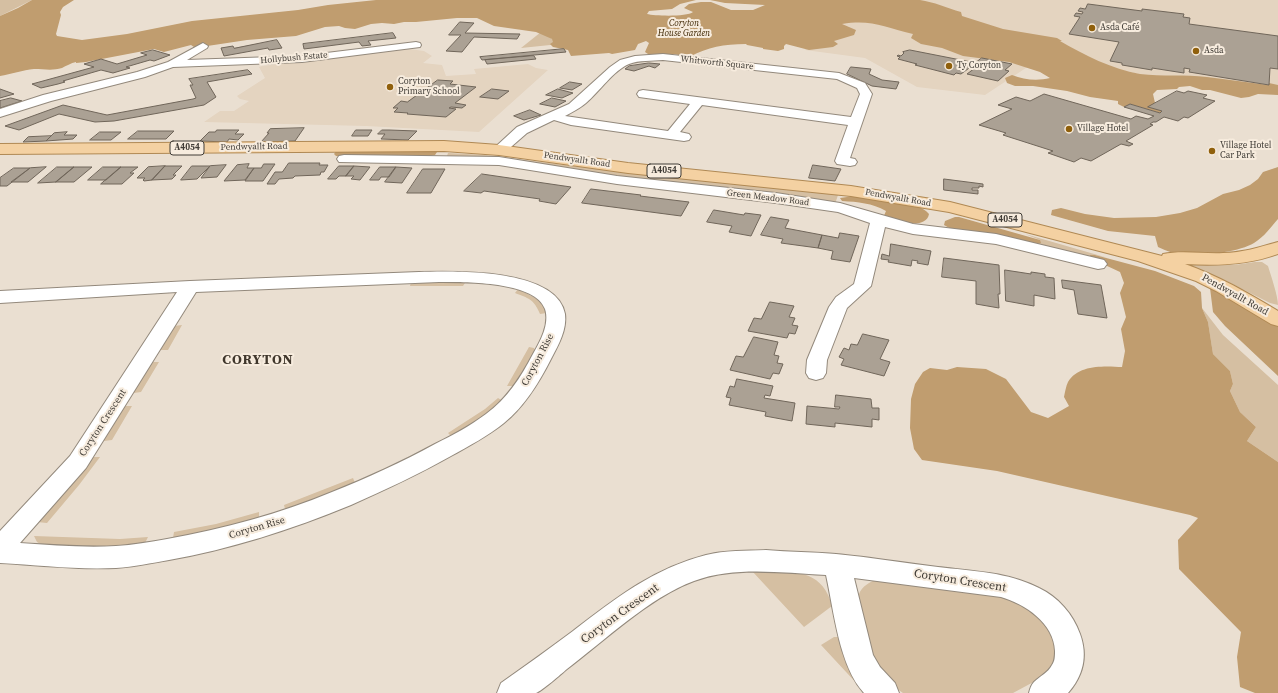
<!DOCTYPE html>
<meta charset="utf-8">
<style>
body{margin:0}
canvas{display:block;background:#eadfd1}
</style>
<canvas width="1278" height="693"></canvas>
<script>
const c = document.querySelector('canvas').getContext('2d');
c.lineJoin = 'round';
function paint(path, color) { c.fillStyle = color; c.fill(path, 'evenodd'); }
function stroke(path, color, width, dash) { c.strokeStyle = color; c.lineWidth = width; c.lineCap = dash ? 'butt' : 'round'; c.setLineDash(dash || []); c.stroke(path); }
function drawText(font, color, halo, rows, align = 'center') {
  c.font = font + ' "Source Serif 4",serif'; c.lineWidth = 4; c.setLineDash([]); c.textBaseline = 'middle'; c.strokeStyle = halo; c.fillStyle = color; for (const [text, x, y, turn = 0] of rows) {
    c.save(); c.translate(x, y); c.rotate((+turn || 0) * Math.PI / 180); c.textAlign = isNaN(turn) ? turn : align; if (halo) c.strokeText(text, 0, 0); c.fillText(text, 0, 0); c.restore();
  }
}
const built = new Path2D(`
 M902 0H1278V89L1144 75 1121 70 1008 33Z
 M853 15 1041 58 985 95 917 87 865 58 805 50 826 23Z
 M409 49 424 51 432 56 423 63 442 65 446 76 476 74 474 69 528 64 536 68 548 70 479 132 366 126 204 122 220 111H234L249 101 240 99 237 96 265 78 259 67 262 66Z`);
const green = new Path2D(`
 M0 0H32L0 16Z
 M541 32 560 44 521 48Z
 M448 153 485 155 637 174 838 195 835 204 608 176 513 159 490 157 459 158 447 156Z
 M1025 234 1108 258 1095 255 1091 258 1035 245 1040 240Z
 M1255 262H1262L1268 266C1271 276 1278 296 1278 305L1270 303 1226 281 1183 264 1235 265Z
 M411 282H462L465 283 463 286H410Z
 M518 289 541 301 547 313 540 314C534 299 528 298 515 293Z
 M1202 308 1223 335 1278 385V462L1247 441 1256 427 1240 412 1230 391 1233 384 1230 371 1213 354 1208 322Z
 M182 325 168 350H161L160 348 174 326Z
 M529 347 534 348 535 350 527 369 516 386H507Z
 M153 362H159L141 392 134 393 132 392 149 364Z
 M498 398 503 401 483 418 451 436 448 433 485 409Z
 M125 406H132L112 440 104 441 103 439Z
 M92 457H100L79 485 47 523 37 522Z
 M353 478 355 483 320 500 285 509 284 505Z
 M259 512V519L217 532 173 538 174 532 216 524Z
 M34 536 120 539 148 537 145 543 119 548 42 545 37 542Z
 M752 571C785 572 822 565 832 606L804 627Z
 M877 579 1003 596 1037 611 1054 635 1057 652 1053 665 1039 679 1013 693H903C892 686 878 672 873 660 868 649 855 603 859 594 862 586 870 582 877 579Z
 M834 637H838L840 639 860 687 821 645Z`);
const forest = new Path2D(`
 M32 0H74L63 7 60 12 61 15 56 34 57 36 82 40 127 34 192 21 298 10 328 5 376 0H696L680 4 672 9 649 11 647 14C655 16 687 17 693 12L684 8 689 4 701 2H711L731 10H753L765 5 725 3 710 0H920C934 2 947 8 961 12L962 16 1003 29 1057 38 1062 41H1060C1084 55 1112 69 1140 74 1162 77 1185 74 1207 77 1228 80 1248 82 1268 85L1269 83 1278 85V95L1258 94 1249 97 1241 98 1210 90H1202L1190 86 1179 87 1177 89 1157 90 1153 94 1155 103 1149 107 1162 111 1160 113 1130 104 1124 107 1118 104V101L1090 97 1067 91 1033 86H1015L1007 83 1005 78 1012 75C1024 80 1038 81 1050 78L1040 72 1009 62 963 56 942 48 921 44 911 38 913 34C884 27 871 19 842 24L856 30 854 35 834 41 838 44 833 47 809 50 786 44 784 46V49L778 51 763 49V48L747 45 746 44C723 44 709 47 689 57L674 54 666 55 648 54 645 52 649 43 646 41 638 44 635 50 612 54 609 53 571 56 568 50 553 47 550 44 553 42 552 39 536 32 494 26 477 18H457L416 22H404L394 24 382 23 371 24 355 29 345 28 339 26 325 27 296 36 247 40 194 48V47L191 45 164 52 154 49 86 62 76 63V62C71 63 66 66 62 68 52 71 44 69 34 69 23 70 11 74 0 76V16L18 8Z
 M337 150H437V152L435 155 430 156 348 157 336 156 334 154Z
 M1278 167V219C1271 227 1264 237 1254 243 1239 252 1203 256 1185 255 1176 255 1167 251 1158 247L1155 236 1108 231 1051 215 1052 210 1061 208 1085 214 1114 218 1156 217 1180 213 1197 208 1223 194 1239 190 1250 185 1258 179 1263 172Z
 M854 196C873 198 917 199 929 214 926 231 895 220 883 218L886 211C872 203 858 202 842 201L840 198Z
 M955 217H959L1040 240 1041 243 1035 245 951 229 944 225 945 221Z
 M1090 255H1095L1155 271 1194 286 1201 292 1202 308 1208 322 1213 354 1230 371 1233 384 1230 391 1240 412 1256 427 1247 441 1278 462V693H1255L1240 687 1237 657 1241 632 1179 569 1178 540 1198 518 1190 515 997 471 922 460 914 449 910 428 911 399 915 384 923 372 930 368 947 370 957 367 986 369 1006 379 1031 412 1048 418 1069 406 1064 397C1065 392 1066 386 1068 382 1078 364 1106 366 1122 367L1125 351 1121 329 1126 317 1120 293 1124 283 1120 272 1090 258Z
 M1210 288H1211L1278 327V376L1225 326 1213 312Z`);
const building = new Path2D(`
 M1088 4 1142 11V9L1184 14 1183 17 1190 18 1189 24 1278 36V69L1270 68 1269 85 1189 72 1190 69 1184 68V73L1152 68V70L1122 65V63L1110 61 1119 42 1069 34 1080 17 1074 16 1076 13 1082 14 1083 12 1078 11 1080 8 1085 9Z
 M460 22 474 23 465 33 520 34 517 39 474 37 462 52 446 51 461 35H449Z
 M393 33 396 38 368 41 371 45 362 46 359 42 304 49 303 44Z
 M277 40 282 48 269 50 268 48 224 56 221 48 233 46 234 48Z
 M564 49 566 52 482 60 480 57Z
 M153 50 170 55 154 61 150 60 126 67 130 68 113 73 101 70 63 81 65 82 58 84 41 88 32 84 94 67 84 64 101 59 117 64 147 55 141 53Z
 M910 50 976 63 961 74 956 73 954 75 915 65 917 64 898 59 900 57 897 56 898 55 901 56 904 53 903 52Z
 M534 56 536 59 487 64 485 60Z
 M982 58 1012 64 1005 70 1009 71 998 81 967 74 975 68 972 67 975 66 973 65Z
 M649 63 660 64 655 68 649 66 634 71 625 69 629 66Z
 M851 67 871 69 869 74 882 80 899 82 896 89 872 86 847 74Z
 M248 70 252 74 207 82 216 97 204 105 114 121 95 122 59 114 19 130 5 126 63 105 107 115 193 99 196 98 190 85H193L189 79Z
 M438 80 453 81 450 84 476 87 455 103 466 105 462 108 451 107 449 108 456 109 446 117 407 114 408 113 394 112 398 108H393L401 101 407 102Z
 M570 82 582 84 572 90 560 88Z
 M0 89 14 94 0 98Z
 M492 89 509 91 498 99 480 97Z
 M558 89 573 93 562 98 546 95Z
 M1177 91 1184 93 1188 91 1207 95 1203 98 1215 101 1188 118 1184 117 1178 121 1164 117 1156 122H1153L1150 124 1153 125 1126 141 1133 144 1129 146 1121 144 1091 161 1081 158 1074 162 1048 153 1053 151 1003 135 1006 133 979 125 1012 109 998 105 1016 97 1030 101 1044 94 1131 119 1136 116 1148 119 1154 116 1124 107 1130 104 1160 113 1162 111 1148 107Z
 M11 98 22 101 0 108V101Z
 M552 98 566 101 555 107 540 104Z
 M530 110 541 115 524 120 514 116Z
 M304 128 295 141 261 142 269 133H267L270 129Z
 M217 130H239L235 134H244L238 140 229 139 227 142 200 141 209 132H215Z
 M356 130H372L368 136H352Z
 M382 130H389L417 131 408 140 381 139 385 134H378Z
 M138 131H174L166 139H128Z
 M67 132 64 135H77L73 139 46 141 54 133Z
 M100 132H121L111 140H90Z
 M51 136 46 141 23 142 28 137Z
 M289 163H320L319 165H328L324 172H321L320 175 295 176 293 178 279 179 275 184H267L275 172H282Z
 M249 164 247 168H254L245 180 224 181 237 165Z
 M264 164H275L263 181H245L254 168H261Z
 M226 165 217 177 201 178 210 166Z
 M813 165 841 169 835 181 809 178Z
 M165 166 152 180 144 181 143 180 145 178H137L148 167Z
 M165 166H182L173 175H176L172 179 152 180Z
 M192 166H210L197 179 181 180Z
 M339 166H354L346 176H339L336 179H328Z
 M354 166 370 167 360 180 351 179 354 176H346Z
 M46 167 28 182H11L30 168Z
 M57 167H74L56 182 38 183Z
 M74 167H92L74 182H56Z
 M103 167H121L106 180H88Z
 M121 167H138L130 173H134L122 184H101Z
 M380 167H396L389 177H381L379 180H370Z
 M396 167 412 168 402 183 385 182Z
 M14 168H30L7 186H0V178Z
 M423 169H445L431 193H407Z
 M482 174 571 187 556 204 539 201 540 199 484 191 481 193 464 191Z
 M944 179 983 184V187L979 186V188H972V190H978V194L944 190Z
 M591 189 641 195 640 196 689 202 681 216 582 203Z
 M714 210 744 215 745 213 761 215 751 236 729 232 732 226 707 222Z
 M771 217 789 220 785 228 822 235 818 248 781 243 783 239 761 235Z
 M840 233 859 236 850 262 831 259 833 251 818 248 822 235 838 238Z
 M891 244 931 251 928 265 917 263 918 261 912 260 911 266 888 262 889 260 881 259 882 254 889 256Z
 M944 258 999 265 1000 294H998L999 308 976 304V281L942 277Z
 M1005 270 1031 274V272L1045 274V277L1054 278 1055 299 1034 295V306L1006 301Z
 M1062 280 1101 285 1107 318 1078 314 1074 290 1063 288Z
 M770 302 794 306 789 317 795 318 792 325 798 326 795 334 789 333 787 338 748 331 754 318 761 319Z
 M863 334 889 340 880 359 890 362 884 376 841 365 844 359 839 357 844 348 849 350 851 344 857 345Z
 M754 337 778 342 774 355 779 356 777 363 783 364 779 374 773 373 770 379 730 370 736 356 743 357Z
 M737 379 773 386 770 396 765 395 764 398 795 403 792 421 765 416 766 412 729 405 731 398 726 397 730 386 734 387Z
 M836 395 871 399 872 408H879V420L872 419V427L835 423V427L806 424 807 406 839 409 840 407H835Z`);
const street = new Path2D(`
 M416 42 420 43 421 45 420 47 302 62 173 67 145 77 51 101 0 117V109L43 95 137 72 168 62 203 43 208 46 207 48 187 60 302 56Z
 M663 54 839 73 865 83 872 94 850 158 855 159 857 162 855 165 850 166 837 164 835 161 848 125 702 105 680 132 689 134 691 137 689 140 684 141 571 125 554 120 527 133 504 153 499 154 494 153 492 150 517 127 569 104 610 67 620 60 635 56ZM663 60 837 79 857 88 860 94 851 117 643 90 639 91 637 94 639 97 690 104 668 131 565 116C572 112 579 109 586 103 599 92 614 70 629 64 639 60 652 61 663 60Z
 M344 155 499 157 617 176 776 193 840 203 913 224 996 234 1104 260 1107 264 1104 268 1098 269 996 244 913 234 885 227 871 286 847 308 827 360 826 373 823 378 816 380 809 378 806 373 807 360 829 307 836 297 854 284 870 223 838 212 776 203 617 184 499 165 339 162 337 159 339 156Z
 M419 272C454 271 557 268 565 314 567 329 559 344 552 357 540 381 525 406 504 423 488 436 469 446 451 456 419 474 385 490 351 505 293 529 231 549 169 560 151 563 134 567 116 568 77 570 38 565 0 563V531L70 456 177 292 0 303V291L190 281ZM439 282C464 282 535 281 545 309 550 324 540 342 533 354 521 377 507 399 486 414 470 426 453 435 435 444 402 462 367 478 332 492 279 514 223 529 167 539 150 542 133 545 116 546 84 548 52 545 20 543L86 468 196 292Z
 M766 550C789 552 813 552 836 554 870 557 904 563 938 567 972 571 1008 572 1039 588 1058 597 1073 614 1080 634 1088 656 1083 676 1068 693H1029C1030 689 1031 685 1034 682 1040 676 1048 673 1052 665 1055 661 1055 656 1055 651 1054 623 1025 604 1001 597L854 578 873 655 880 667 895 683 899 693H864C839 666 834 611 826 575 782 573 735 566 694 581 650 597 604 641 567 669 561 674 542 691 536 693 528 693 506 693 497 693L501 683C525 666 549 649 573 631 615 599 652 569 706 555 725 550 746 551 766 550Z`);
const primary = new Path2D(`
 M444 141 499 145 628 163 851 186 950 202 1162 256 1163 254C1181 250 1204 254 1223 253 1242 253 1259 247 1278 242V254C1248 265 1217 266 1185 264 1219 276 1248 293 1278 311V326L1271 324 1216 291 1196 281 1138 261 949 212 851 196 628 173 499 155 444 151 0 154V144Z`);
const markers = [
 [1092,28,4,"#90600c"],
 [1196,51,4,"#90600c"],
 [949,66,4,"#90600c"],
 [390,87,4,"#90600c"],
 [1069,129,4,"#90600c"],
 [1212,151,4,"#90600c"]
];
const farParknames = [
 ["Coryton",684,24],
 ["House Garden",684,34]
];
const farPoinames = [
 ["Asda Café",1100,28],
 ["Asda",1204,51],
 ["Ty Coryton",957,66],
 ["Coryton",398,82],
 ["Primary School",398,92],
 ["Village Hotel",1077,129],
 ["Village Hotel",1220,146],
 ["Car Park",1220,156]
];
const farStreetnames = [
 ["Hollybush Estate",294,58,-5],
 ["Whitworth Square",717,63,6],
 ["Pendwyallt Road",254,147,-1],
 ["Pendwyallt Road",577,160,8],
 ["Green Meadow Road",768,198,7],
 ["Pendwyallt Road",898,198,10]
];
const shields = [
 [187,148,34],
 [664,171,34],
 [1005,220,34]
];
const shieldNames = [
 ["A4054",187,148],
 ["A4054",664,171],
 ["A4054",1005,220]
];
const streetNames = [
 ["Pendwyallt Road",1235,295,29],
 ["Coryton Rise",538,360,-62],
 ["Coryton Crescent",103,423,-57],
 ["Coryton Rise",257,528,-16]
];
const nearStreetnames = [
 ["Coryton Crescent",960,581,9],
 ["Coryton Crescent",620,614,-36]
];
const districtNames = [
 ["CORYTON",258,360]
];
paint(built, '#e4d4c0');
paint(green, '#d5bfa2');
paint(forest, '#c09d6f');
paint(building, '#aba194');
stroke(building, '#70665a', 1);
stroke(street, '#93897c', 2);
stroke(primary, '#b08954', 2);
paint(street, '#fff');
paint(primary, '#f4d1a2');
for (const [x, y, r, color] of markers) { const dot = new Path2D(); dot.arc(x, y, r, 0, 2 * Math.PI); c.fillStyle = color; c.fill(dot); stroke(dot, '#f7ecde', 1.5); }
drawText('italic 9px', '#3d2500', '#f7ecde', farParknames);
drawText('9px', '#403c36', '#f7ecde', farPoinames, 'left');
drawText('9px', '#403c36', '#f7ecde', farStreetnames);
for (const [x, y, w] of shields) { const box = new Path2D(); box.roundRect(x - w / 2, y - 7, w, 14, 3); c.fillStyle = '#f7ecde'; c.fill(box); stroke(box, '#403c36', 1); }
drawText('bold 9px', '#403c36', null, shieldNames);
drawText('10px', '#403c36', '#f7ecde', streetNames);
drawText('12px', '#403c36', '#f7ecde', nearStreetnames);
c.letterSpacing = '1px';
drawText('bold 14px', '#40372c', '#f7ecde', districtNames);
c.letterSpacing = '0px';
</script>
